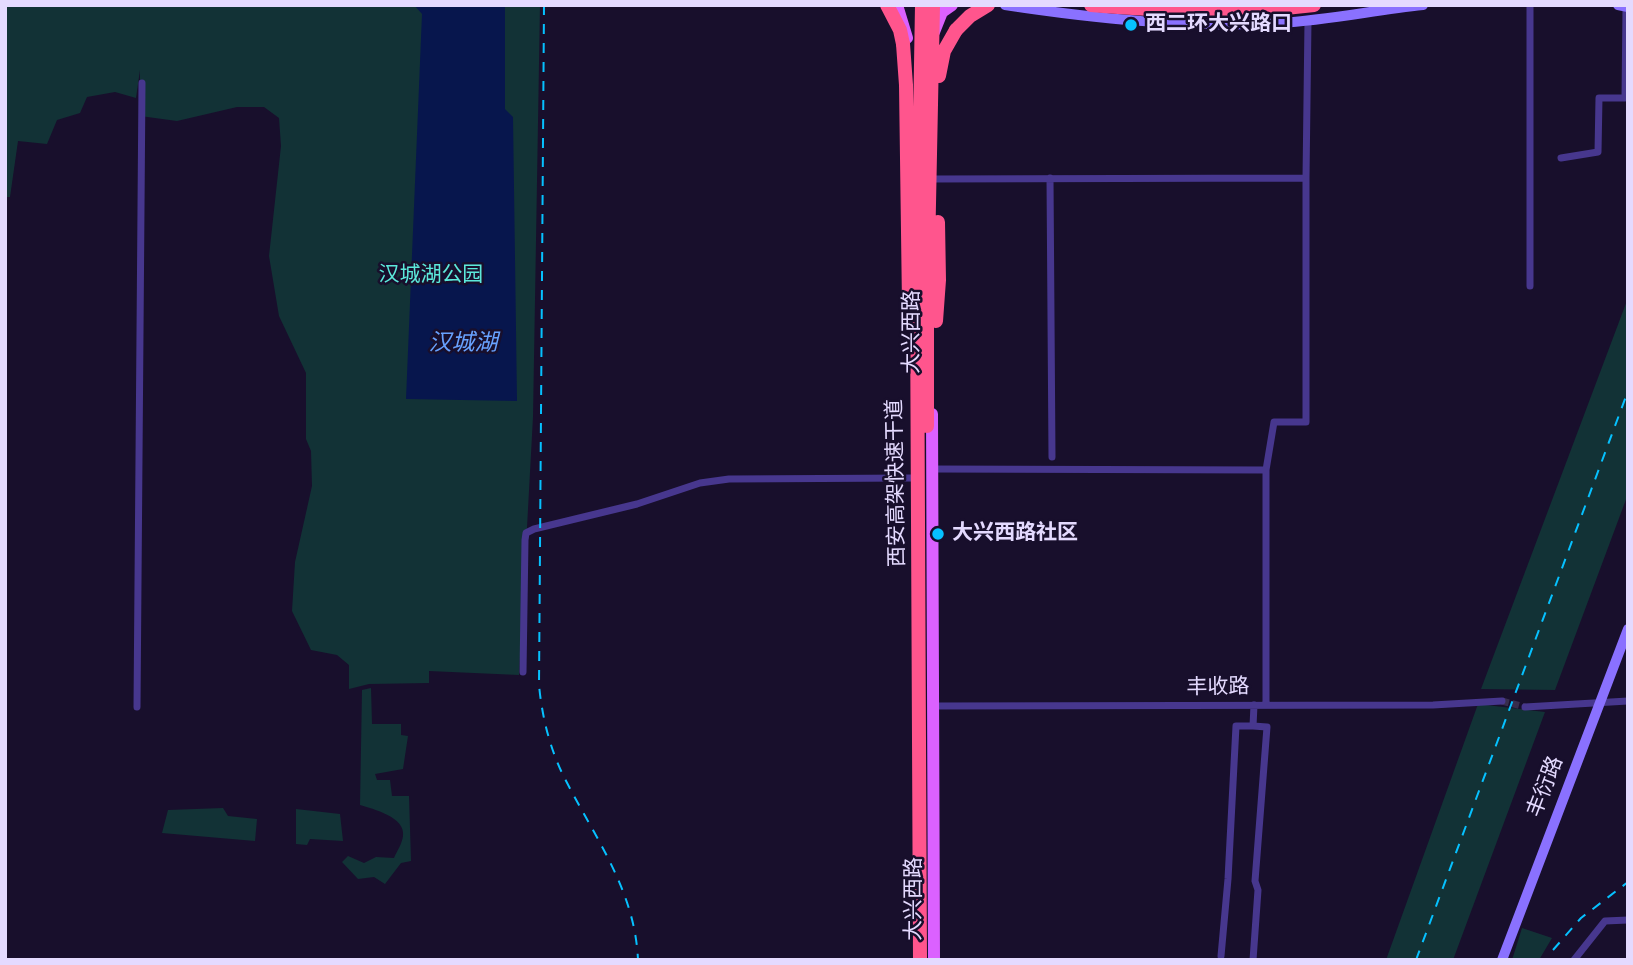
<!DOCTYPE html>
<meta charset="utf-8">
<style>
body{margin:0}
#map{position:relative;width:1633px;height:965px;overflow:hidden;background:#180f2c;font-family:Poppins,sans-serif}
canvas{display:block}
.frame{position:absolute;inset:0;border:7px solid #e4daff;pointer-events:none}
</style>
<div id="map">
<canvas width="1633" height="965"></canvas>
<div class="frame"></div>
</div>
<script>
const c = document.querySelector('canvas').getContext('2d');
c.lineJoin = 'round';
function paint(path, color) { c.fillStyle = color; c.fill(path, 'evenodd'); }
function stroke(path, color, width, dash) { c.strokeStyle = color; c.lineWidth = width; c.lineCap = dash ? 'butt' : 'round'; c.setLineDash(dash || []); c.stroke(path); }
function drawText(font, color, halo, rows, align = 'center') {
  c.font = font + ' Poppins,"Noto Sans SC",sans-serif'; c.lineWidth = 5; c.setLineDash([]); c.textBaseline = 'middle'; c.strokeStyle = halo; c.fillStyle = color; for (const [text, x, y, turn = 0] of rows) {
    c.save(); c.translate(x, y); c.rotate((+turn || 0) * Math.PI / 180); c.textAlign = isNaN(turn) ? turn : align; if (halo) c.strokeText(text, 0, 0); c.fillText(text, 0, 0); c.restore();
  }
}
const green = new Path2D(`
 M5 5H540L533 417 519 675 429 671V683L369 684 349 689V665L337 655 311 650 292 611 295 562 312 486 311 451 306 439V373L279 316 269 256 281 146 279 118 264 107H237L177 121 140 116V70L136 98 115 92 87 97 80 113 57 120 47 144 18 141 10 197H5Z
 M1628 298V494L1555 690 1481 689Z
 M371 688 372 724H401V735L408 736 403 769 375 774 377 780H390L392 796H409L411 861 401 863 385 884 374 877 358 879 342 862 348 856 364 863 376 857 394 858C397 851 402 844 403 836 406 817 373 809 360 805L362 690Z
 M1478 704 1545 712 1453 960H1386Z
 M223 808 228 816 257 819 255 841 162 833 168 810Z
 M296 809 340 814 343 841 310 839 307 845 296 844Z
 M1522 928 1552 938 1539 960H1512Z`);
const water = new Path2D(`
 M414 5H505V109L513 117 517 401 406 399 422 14Z`);
const streetTunnel = new Path2D(`
 M1502 701 1525 707`);
const street = new Path2D(`
 M1530 5V286
 M1561 158 1598 152 1599 98H1625L1626 7
 M1050 178 1052 457
 M933 179 1306 178 1308 21
 M933 469 1266 470V705
 M1266 470 1274 422H1306V178
 M523 672 525 540 526 533 534 529 637 504 700 483 729 479 913 478
 M933 706 1433 705 1502 701
 M137 707 142 83
 M1525 707 1628 701
 M1221 956 1228 879 1236 726H1253
 M1253 960 1258 890 1255 881 1267 727 1253 726 1254 705
 M1574 960 1605 921 1628 920`);
const secondary = new Path2D(`
 M1005 5C1097 19 1188 28 1280 23 1329 20 1375 10 1423 5
 M1618 5 1628 7
 M1502 960 1628 629`);
const primary = new Path2D(`
 M897 5 907 38
 M934 32 942 12 952 5
 M932 414 934 960`);
const highway = new Path2D(`
 M887 5 900 30 903 44
 M1091 5C1165 11 1240 14 1314 5
 M956 30 970 16 988 5`);
const rail = new Path2D(`
 M544 5 539 685C542 717 550 749 564 777 595 838 635 890 638 960
 M1553 950 1581 918 1628 882
 M1416 960 1628 391`);
const highwayBridge = new Path2D(`
 M903 44 906 85 909 305
 M939 76 944 51 956 30
 M936 321 939 280 938 222
 M927 426V303L933 5
 M920 960 917 301 922 5`);
const markers = [
 [1131,25,7,"#06c1ff"],
 [938,534,7,"#06c1ff"]
];
const poiNames = [
 ["西二环大兴路口",1145,25],
 ["大兴西路社区",952,534]
];
const parkNames = [
 ["汉城湖公园",431,276]
];
const streetNames = [
 ["大兴西路",913,332,-90],
 ["西安高架快速干道",897,483,-91],
 ["丰收路",1218,688,-1],
 ["丰衍路",1546,787,-69],
 ["大兴西路",915,899,-90]
];
const waterNames = [
 ["汉城湖",463,344]
];
paint(green, '#123236');
paint(water, '#07164d');
stroke(streetTunnel, '#372d4c', 7, [7, 3.5]);
stroke(street, '#47378e', 7);
stroke(secondary, '#8a71ff', 10);
stroke(primary, '#db61ff', 12);
stroke(highway, '#ff558d', 14);
stroke(rail, '#06c1ff', 2, [10, 9]);
stroke(highwayBridge, '#ff558d', 14);
for (const [x, y, r, color] of markers) { const dot = new Path2D(); dot.arc(x, y, r, 0, 2 * Math.PI); c.fillStyle = color; c.fill(dot); stroke(dot, '#180f2c', 2.5); }
drawText('bold 21px', '#e4daff', '#180f2c', poiNames, 'left');
drawText('21px', '#5ce9db', '#180f2c', parkNames);
drawText('21px', '#e4daff', '#180f2c', streetNames);
drawText('italic 23px', '#68a2ff', '#180f2c', waterNames);
</script>
